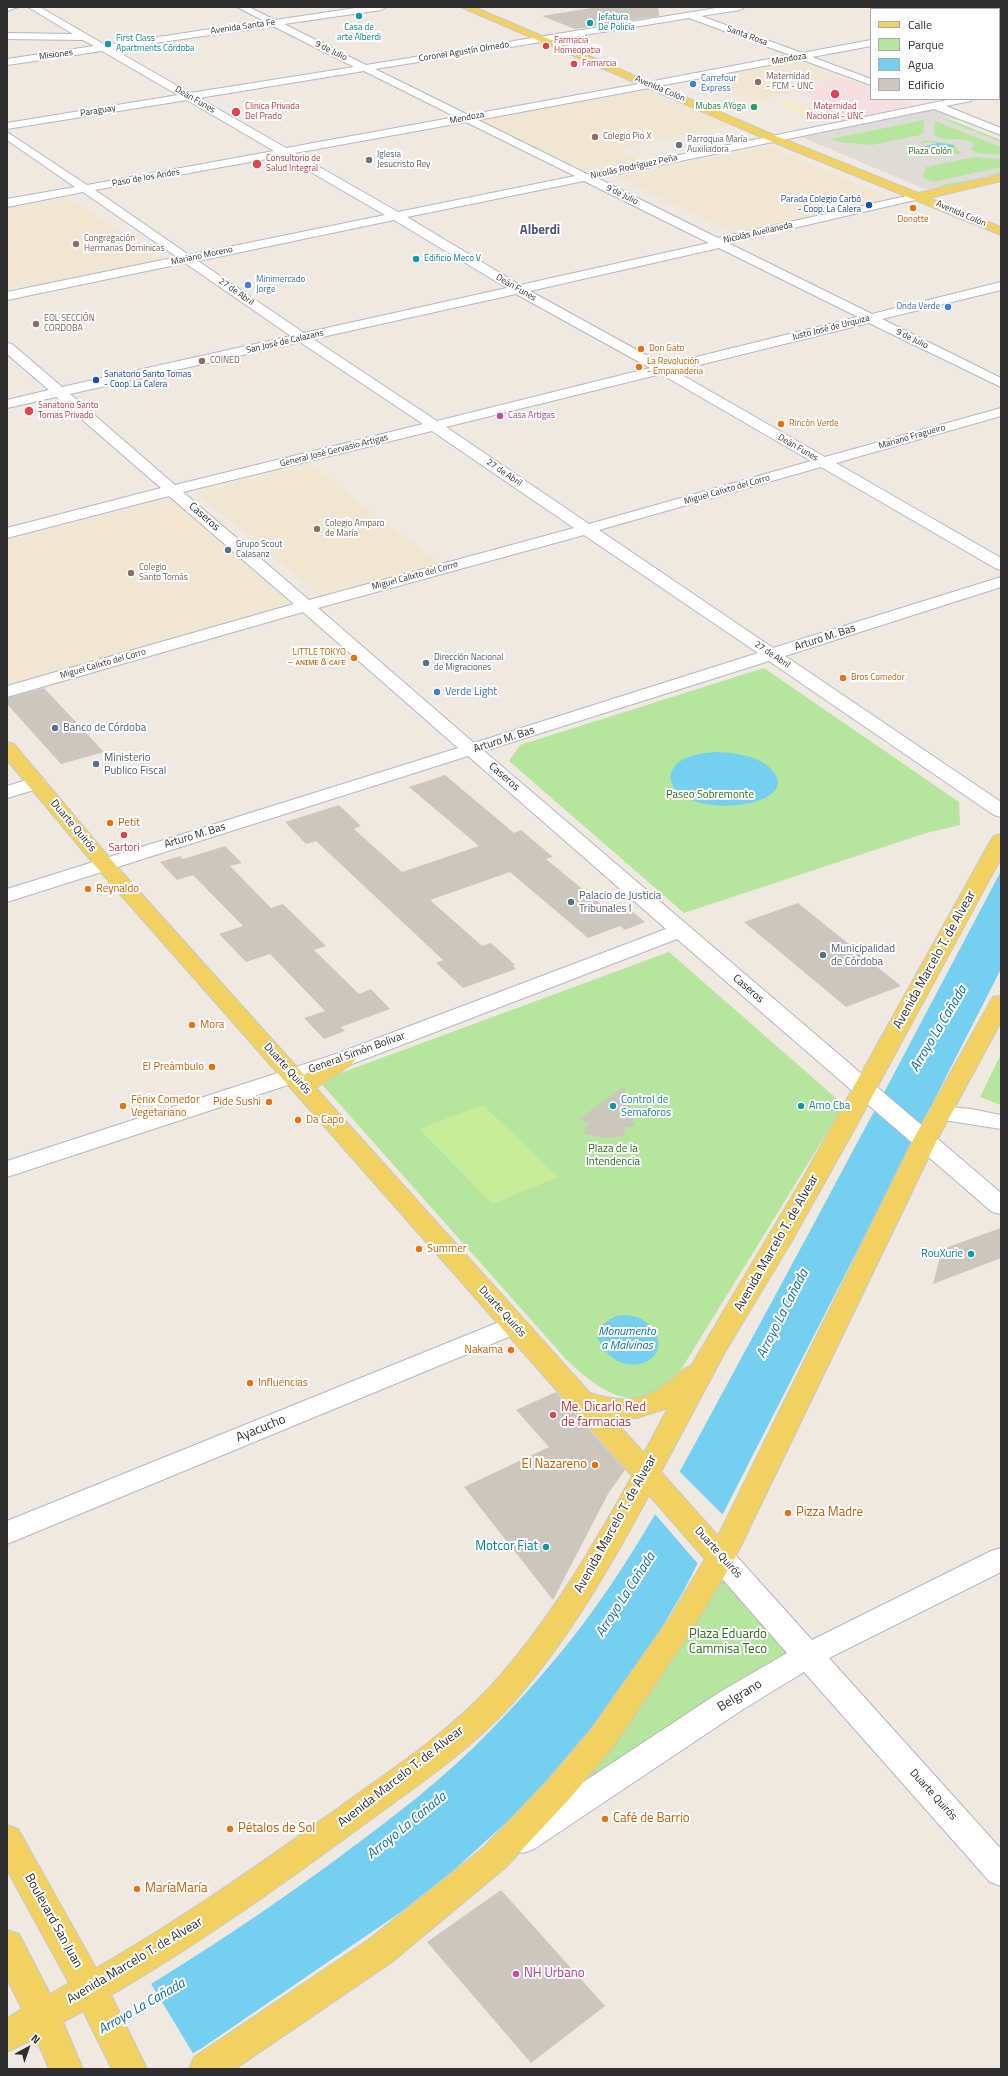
<!DOCTYPE html>
<meta charset="utf-8">
<style>
body{margin:0}
#map{position:relative;width:1008px;height:2076px;overflow:hidden;background:#efe9e1;font-family:"Titillium Web",sans-serif}
canvas{display:block}
.frame{position:absolute;inset:0;border:8px solid #2e2e2e;pointer-events:none}
.legend{position:absolute;left:870px;top:8px;width:130px;height:92px;box-sizing:border-box;background:#fff;border:1px solid #ababab;margin:0;padding:5px 7px;list-style:none;font-size:12px;color:#2e2e2e}
.legend li{display:flex;align-items:center;gap:8px;height:20px}
.legend b{width:20px;border:1px solid #ababab}
.north{position:absolute;left:8px;top:2028px;width:40px;height:40px;-webkit-text-stroke:3px #fff;paint-order:stroke;rotate:40deg;font-size:11px;font-weight:700;line-height:16px;text-align:center;color:#2e2e2e}
.north::after{content:'';display:block;margin:auto;width:14px;height:18px;background:#2e2e2e;clip-path:polygon(50% 0,100% 100%,50% 72%,0 100%)}
</style>
<div id="map">
<canvas width="1008" height="2076"></canvas>
<div class="frame"></div>
<ul class="legend">
<li><b style="height:5px;background:#f2d163"></b>Calle</li>
<li><b style="height:11px;background:#b6e59e"></b>Parque</li>
<li><b style="height:11px;background:#75cff0"></b>Agua</li>
<li><b style="height:11px;background:#cbc7bf"></b>Edificio</li>
</ul>
<div class="north">N</div>
</div>
<script>
const c = document.querySelector('canvas').getContext('2d');
c.lineJoin = 'round';
function paint(path, color) { c.fillStyle = color; c.fill(path, 'evenodd'); }
function stroke(path, color, width, dash) { c.strokeStyle = color; c.lineWidth = width; c.lineCap = dash ? 'butt' : 'round'; c.setLineDash(dash || []); c.stroke(path); }
function drawText(font, color, halo, rows, align = 'center') {
  c.font = font + ' "Titillium Web",sans-serif'; c.lineWidth = 4; c.setLineDash([]); c.textBaseline = 'middle'; c.strokeStyle = halo; c.fillStyle = color; for (const [text, x, y, turn = 0] of rows) {
    c.save(); c.translate(x, y); c.rotate((+turn || 0) * Math.PI / 180); c.textAlign = isNaN(turn) ? turn : align; if (halo) c.strokeText(text, 0, 0); c.fillText(text, 0, 0); c.restore();
  }
}
const industrial = new Path2D(`
 M914 7H1001V37L999 36V9H920Z`);
const education = new Path2D(`
 M794 60 840 77 781 88 792 93 754 101 730 91 726 92 695 78Z
 M645 90 732 126 617 148 645 162 589 173 481 120Z
 M770 146 891 199 732 233 618 177Z
 M69 197 163 260 7 290V248L14 247 7 242V208Z
 M308 463 443 566 324 598 195 492Z
 M172 498 292 605 7 685V541Z`);
const medical = new Path2D(`
 M841 77 871 88V99H901L921 107 850 120 818 108 830 105 785 88Z`);
const green = new Path2D(`
 M908 113 946 118 1001 140V174L933 189 922 188 812 133Z
 M764 668 959 802 960 825 926 833 684 913 509 761 520 745Z
 M669 952 844 1105 682 1368C674 1377 665 1386 654 1393 623 1411 586 1379 565 1358L319 1081Z
 M1001 1054V1105L980 1097Z
 M721 1558 808 1655 494 1858Z`);
const sand = new Path2D(`
 M789 101 819 112 803 115 776 104Z`);
const pitch = new Path2D(`
 M483 1105 558 1177 492 1204 419 1129Z`);
const plaza = new Path2D(`
 M931 109 959 120 943 119 972 131 976 130 979 131 976 132 1001 142V147L935 121 934 134 935 136 944 139H958L970 141 975 145 970 149 978 153 1001 155V159L975 157 926 167 923 178 933 182 1001 167V172L985 176H992L941 185 943 187 933 189 922 188 799 136ZM924 120 923 133 920 135 872 145 839 142 831 139ZM924 140 953 144 957 147 955 149 962 152 958 154H943L955 152 951 150 925 155 911 150V149L936 144 931 142 919 144Z`);
const water = new Path2D(`
 M939 143 953 145 954 147 951 148 953 149 925 155 910 150Z
 M717 752C735 753 755 755 769 767 808 803 707 820 677 791 671 785 668 777 673 769 681 755 702 753 717 752Z
 M1001 871V969L683 1592 639 1666 586 1737 532 1799 454 1870 401 1912 202 2048 164 2069H7C121 2004 233 1936 338 1858 392 1818 444 1779 491 1730 532 1688 571 1643 604 1595 662 1511 707 1420 756 1331 839 1178 920 1025 1001 871Z
 M625 1315C637 1316 645 1319 652 1328 678 1362 616 1386 597 1336 603 1322 610 1316 625 1315Z`);
const pier = new Path2D(`
 M679 1471 724 1516 699 1565 654 1513Z
 M150 1982 194 2055 168 2069H7V2067Z`);
const building = new Path2D(`
 M597 7H658L659 16 575 29 542 16Z
 M44 688 104 752 61 764 7 704V698Z
 M445 775 514 833 521 830 553 857 546 859 609 911 625 905 645 922 625 930 620 926 588 938 510 872 430 900 482 946 491 943 515 965 513 966 516 969 463 988 436 963 443 960 316 841 306 844 285 822 339 805 361 826 354 829 402 872 479 846 409 787Z
 M225 846 242 863 230 866 271 908 283 904 326 946 314 950 359 994 371 989 390 1009 341 1027 345 1031 324 1039 304 1018 325 1011 270 954 246 962 219 934 243 926 193 875 177 880 160 862 180 856 183 859Z
 M798 903 824 924 901 986 846 1007 744 922Z
 M624 1086 635 1126 626 1127 624 1136 605 1138 584 1134 589 1122 578 1120Z
 M1001 1228V1258L933 1284 942 1249Z
 M556 1392 625 1470 608 1494 553 1600 464 1487 549 1447 516 1410Z
 M501 1890 605 2006 531 2063 427 1942Z`);
const minor = new Path2D(`
 M7 7H18L7 11Z
 M28 7H40L105 45 264 21 237 7H249L275 20 362 7H386L381 10 284 24 366 65 723 7H745L740 10 701 16 802 53 871 40V46L812 57 871 79V85L800 59 659 86 655 85 654 83 655 81 659 80 790 55 689 18 375 69 468 115 649 82 653 83 654 85 653 87 649 88 478 120 587 174 952 99H972L971 101 946 106 1001 128V135L934 109 597 178 718 238 920 193 924 194 926 196 924 198 728 243 872 314 1001 282V290L882 319 1001 378V387L869 323 675 371 825 457 1001 408V416L836 463 1001 558V570L995 568 821 467 599 530 773 648 1001 577V587L785 656 1001 802V817L994 815 769 661 484 751 1001 1193V1214L992 1212 677 939 352 1064 7 1177V1161L336 1054 666 929 468 756 7 902V889L458 748 303 612 7 697V686L294 604 169 496 7 538V528L161 488 56 397 7 408V400L49 390 7 354V343L12 344 62 387 291 336 185 263 7 300V292L177 257 83 192 7 207V199L75 187 7 140V132L87 185 274 151 187 100 7 129V123L178 95 102 51 7 65V59L94 46 83 40 7 39V33L73 34ZM273 26 354 67 190 93 113 49ZM364 71 456 117 286 148 199 98ZM466 122 575 176 398 212 295 153ZM283 156 385 215 189 255 95 190ZM584 181 709 243 520 285 407 217ZM394 220 507 288 304 333 198 261ZM719 248 858 317 664 365 530 291ZM516 294 650 368 437 421 313 339ZM300 342 423 424 175 485 70 394ZM661 374 811 461 589 524 446 427ZM432 431 574 528 309 600 183 492ZM584 535 758 653 474 743 318 608Z
 M894 7H908L910 9H896Z
 M999 17H1001V23H999Z
 M999 38 1001 39V45L999 44Z
 M999 88H1001V95H999Z
 M37 777 44 779 46 783 44 787 7 798V786Z
 M939 1106 971 1109 1001 1115V1129L931 1118 928 1113 931 1108Z
 M514 1316 523 1319 527 1325 523 1331 7 1544V1521Z
 M721 1547 731 1550 812 1640 991 1551 1001 1548V1572L829 1658 1001 1849V1886L990 1882 804 1672 742 1710 534 1849 523 1853 512 1849 507 1839 512 1829 720 1692 787 1653 711 1566 707 1558 711 1550Z`);
const major = new Path2D(`
 M461 7H474L776 136 918 193 1001 175V181L929 198 1001 227V235L768 140Z
 M7 742 14 744 112 861 304 1075C319 1066 334 1050 352 1054L355 1059 352 1064 316 1088 590 1393C622 1403 641 1403 669 1382 676 1376 682 1368 691 1366L803 1178 991 840 994 836 1001 834V858L854 1130 790 1244 725 1352 661 1472 718 1536 913 1140 990 1002 993 997 1001 996V1022L937 1140 735 1558 690 1633 614 1746 570 1798 505 1868 392 1962 235 2069H189L194 2057 368 1940 483 1848 548 1780 592 1728 670 1617 705 1559 649 1495C609 1569 567 1642 511 1705 468 1752 414 1788 363 1825 281 1886 199 1944 111 1995L147 2069H112L83 2011 63 2022 83 2069H49L36 2038 7 2052V2018L22 2009 7 1979V1930L19 1934 50 1994 69 1983 7 1870V1825L18 1829 96 1968C182 1919 261 1863 341 1806 392 1769 446 1734 489 1688 547 1625 591 1550 632 1476L98 869 7 760ZM668 1408 644 1453 613 1419 637 1418Z`);
const markers = [
 [359,16,4,"#0f9aa8"],
 [590,23,4,"#0f9aa8"],
 [108,44,4,"#0f9aa8"],
 [546,46,4,"#e0444e"],
 [574,64,4,"#e0444e"],
 [758,82,4,"#8d6e63"],
 [693,84,4,"#3f7fe0"],
 [835,94,5,"#e0444e"],
 [754,107,4,"#2e9e5b"],
 [236,112,5,"#e0444e"],
 [595,137,4,"#8d6e63"],
 [679,145,4,"#6b7280"],
 [369,160,4,"#6b7280"],
 [257,164,5,"#e0444e"],
 [869,205,4,"#1a4fb4"],
 [913,208,4,"#e8710a"],
 [76,244,4,"#8d6e63"],
 [416,259,4,"#0f9aa8"],
 [248,285,4,"#3f7fe0"],
 [948,307,4,"#3f7fe0"],
 [36,324,4,"#8d6e63"],
 [641,349,4,"#e8710a"],
 [202,361,4,"#8d6e63"],
 [639,367,4,"#e8710a"],
 [96,380,4,"#1a4fb4"],
 [29,411,5,"#e0444e"],
 [500,416,4,"#d1479c"],
 [781,424,4,"#e8710a"],
 [317,529,4,"#8d6e63"],
 [228,550,4,"#5c6f8a"],
 [131,573,4,"#8d6e63"],
 [354,658,4,"#e8710a"],
 [426,663,4,"#5c6f8a"],
 [843,678,4,"#e8710a"],
 [437,692,4,"#3f7fe0"],
 [55,728,4,"#5c6f8a"],
 [96,764,4,"#5c6f8a"],
 [110,823,4,"#e8710a"],
 [124,835,4,"#e0444e"],
 [88,889,4,"#e8710a"],
 [571,902,4,"#5c6f8a"],
 [823,955,4,"#5c6f8a"],
 [192,1025,4,"#e8710a"],
 [212,1067,4,"#e8710a"],
 [269,1102,4,"#e8710a"],
 [123,1106,4,"#e8710a"],
 [613,1106,4,"#0f9aa8"],
 [801,1106,4,"#0f9aa8"],
 [298,1120,4,"#e8710a"],
 [419,1249,4,"#e8710a"],
 [971,1254,4,"#0f9aa8"],
 [511,1350,4,"#e8710a"],
 [250,1383,4,"#e8710a"],
 [553,1415,4,"#e0444e"],
 [595,1465,4,"#e8710a"],
 [788,1513,4,"#e8710a"],
 [546,1547,4,"#0f9aa8"],
 [605,1819,4,"#e8710a"],
 [230,1829,4,"#e8710a"],
 [137,1889,4,"#e8710a"],
 [516,1974,4,"#d1479c"]
];
const farCulturenames = [
 ["Jefatura",598,18],
 ["De Policía",598,28],
 ["Casa de",359,28,"center"],
 ["arte Alberdi",359,38,"center"],
 ["First Class",116,39],
 ["Apartments Córdoba",116,49],
 ["Edificio Meco V",424,259]
];
const farStreetnames = [
 ["Avenida Santa Fe",243,27,-8],
 ["Santa Rosa",747,36,20],
 ["9 de Julio",331,51,26],
 ["Coronel Agustín Olmedo",464,52,-9],
 ["Misiones",56,55,-8],
 ["Mendoza",789,59,-10],
 ["Avenida Colón",660,89,23],
 ["Deán Funes",195,100,30],
 ["Paraguay",98,111,-9],
 ["Mendoza",467,118,-11],
 ["Nicolás Rodríguez Peña",634,167,-12],
 ["Paso de los Andes",146,178,-10],
 ["9 de Julio",622,195,26],
 ["Avenida Colón",961,214,23],
 ["Nicolás Avellaneda",758,233,-13],
 ["Mariano Moreno",202,256,-12],
 ["Deán Funes",516,288,30],
 ["27 de Abril",236,292,35],
 ["Justo José de Urquiza",831,328,-14],
 ["9 de Julio",912,339,26],
 ["San José de Calazans",285,342,-13],
 ["Mariano Fragueiro",912,437,-16],
 ["Deán Funes",798,448,30],
 ["General José Gervasio Artigas",334,451,-14],
 ["27 de Abril",504,473,34],
 ["Miguel Calixto del Corro",727,490,-16],
 ["Miguel Calixto del Corro",415,576,-15],
 ["27 de Abril",772,655,34],
 ["Miguel Calixto del Corro",103,664,-16]
];
const farHealthnames = [
 ["Farmacia",554,41],
 ["Homeopatia",554,51],
 ["Famarcia",582,64],
 ["Clinica Privada",245,107],
 ["Del Prado",245,117],
 ["Maternidad",835,107,"center"],
 ["Nacional - UNC",835,117,"center"],
 ["Consultorio de",266,159],
 ["Salud Integral",266,169],
 ["Sanatorio Santo",38,406],
 ["Tomas Privado",38,416]
];
const farEducationnames = [
 ["Maternidad",766,77],
 ["- FCM - UNC",766,87],
 ["Colegio Pio X",603,137],
 ["Congregación",84,239],
 ["Hermanas Dominicas",84,249],
 ["EOL SECCIÓN",44,319],
 ["CORDOBA",44,329],
 ["COINED",210,361],
 ["Colegio Amparo",325,524],
 ["de María",325,534],
 ["Colegio",139,568],
 ["Santo Tomás",139,578]
];
const farShopnames = [
 ["Carrefour",701,79],
 ["Express",701,89],
 ["Minimercado",256,280],
 ["Jorge",256,290],
 ["Onda Verde",940,307,"right"]
];
const farLeisurenames = [
 ["Mubas AYoga",746,107]
];
const farWorshipnames = [
 ["Parroquia María",687,140],
 ["Auxiliadora",687,150],
 ["Iglesia",377,155],
 ["Jesucristo Rey",377,165]
];
const farParknames = [
 ["Plaza Colón",930,152]
];
const farTransitnames = [
 ["Parada Colegio Carbó",861,200],
 ["- Coop. La Calera",861,210],
 ["Sanatorio Santo Tomas",104,375,"left"],
 ["- Coop. La Calera",104,385,"left"]
];
const farFoodnames = [
 ["Donotte",913,220,"center"],
 ["Don Gato",649,349],
 ["La Revolución",647,362],
 ["- Empanaderia",647,372],
 ["Rincón Verde",789,424],
 ["LITTLE TOKYO",346,653,"right"],
 ["– ᴀɴɪᴍᴇ & ᴄᴀꜰᴇ",346,663,"right"],
 ["Bros Comedor",851,678]
];
const farHotelnames = [
 ["Casa Artigas",508,416]
];
const farServicenames = [
 ["Grupo Scout",236,545],
 ["Calasanz",236,555],
 ["Dirección Nacional",434,658],
 ["de Migraciones",434,668]
];
const streetNames = [
 ["Caseros",204,517,41],
 ["Arturo M. Bas",825,638,-18],
 ["Arturo M. Bas",504,740,-18],
 ["Caseros",504,777,41],
 ["Duarte Quirós",73,826,50],
 ["Arturo M. Bas",195,836,-17],
 ["Caseros",748,989,41],
 ["General Simón Bolivar",357,1053,-20],
 ["Duarte Quirós",287,1069,48],
 ["Duarte Quirós",502,1312,48],
 ["Duarte Quirós",718,1553,48],
 ["Duarte Quirós",933,1795,48]
];
const shopNames = [
 ["Verde Light",445,692]
];
const serviceNames = [
 ["Banco de Córdoba",63,728],
 ["Ministerio",104,758],
 ["Publico Fiscal",104,771],
 ["Palacio de Justicia",579,896],
 ["Tribunales I",579,909],
 ["Municipalidad",831,949],
 ["de Córdoba",831,962]
];
const parkNames = [
 ["Paseo Sobremonte",710,795],
 ["Plaza de la",613,1149],
 ["Intendencia",613,1162]
];
const foodNames = [
 ["Petit",118,823],
 ["Reynaldo",96,889],
 ["Mora",200,1025],
 ["El Preámbulo",204,1067,"right"],
 ["Fénix Comedor",131,1100],
 ["Vegetariano",131,1113],
 ["Pide Sushi",261,1102,"right"],
 ["Da Capo",306,1120],
 ["Summer",427,1249],
 ["Nakama",503,1350,"right"],
 ["Influencias",258,1383]
];
const healthNames = [
 ["Sartori",124,848]
];
const cultureNames = [
 ["Control de",621,1100],
 ["Semaforos",621,1113],
 ["Amo Cba",809,1106],
 ["RouXurie",963,1254,"right"]
];
const waterNames = [
 ["Monumento",627,1332],
 ["a Malvinas",627,1346]
];
const farDistrictnames = [
 ["Alberdi",540,231]
];
const nearStreetnames = [
 ["Avenida Marcelo T. de Alvear",935,960,-61],
 ["Avenida Marcelo T. de Alvear",777,1243,-60],
 ["Ayacucho",261,1429,-22],
 ["Avenida Marcelo T. de Alvear",616,1524,-61],
 ["Belgrano",740,1696,-31],
 ["Avenida Marcelo T. de Alvear",401,1777,-38],
 ["Boulevard San Juan",53,1921,61],
 ["Avenida Marcelo T. de Alvear",135,1961,-31]
];
const nearHealthnames = [
 ["Me. Dicarlo Red",561,1408],
 ["de farmacias",561,1423]
];
const nearFoodnames = [
 ["El Nazareno",587,1465,"right"],
 ["Pizza Madre",796,1513],
 ["Café de Barrio",613,1819],
 ["Pétalos de Sol",238,1829],
 ["MaríaMaría",145,1889]
];
const nearCulturenames = [
 ["Motcor Fiat",538,1547]
];
const nearParknames = [
 ["Plaza Eduardo",728,1635],
 ["Cammisa Teco",728,1650]
];
const nearHotelnames = [
 ["NH Urbano",524,1974]
];
const nearWaternames = [
 ["Arroyo La Cañada",939,1029,-59],
 ["Arroyo La Cañada",783,1314,-63],
 ["Arroyo La Cañada",626,1595,-57],
 ["Arroyo La Cañada",407,1826,-39],
 ["Arroyo La Cañada",142,2007,-30]
];
paint(industrial, '#e3e1e8');
paint(education, '#f0e6d1');
paint(medical, '#f5dfe0');
paint(green, '#b6e59e');
paint(sand, '#f3ecc5');
paint(pitch, '#c9ec9a');
paint(plaza, '#dfdcd8');
paint(water, '#75cff0');
paint(pier, '#efe9e1');
paint(building, '#cbc7bf');
stroke(minor, '#b4b7c1', 2);
stroke(major, '#c9c9c9', 2);
paint(minor, '#fff');
paint(major, '#f2d163');
for (const [x, y, r, color] of markers) { const dot = new Path2D(); dot.arc(x, y, r, 0, 2 * Math.PI); c.fillStyle = color; c.fill(dot); stroke(dot, '#fff', 1.5); }
drawText('9px', '#0d838f', '#fff', farCulturenames, 'left');
drawText('9px', '#2e2e2e', '#fff', farStreetnames);
drawText('9px', '#be3a42', '#fff', farHealthnames, 'left');
drawText('9px', '#785e54', '#fff', farEducationnames, 'left');
drawText('9px', '#366cbe', '#fff', farShopnames, 'left');
drawText('9px', '#27864d', '#fff', farLeisurenames, 'right');
drawText('9px', '#5b616d', '#fff', farWorshipnames, 'left');
drawText('9px', '#2c6e1b', '#fff', farParknames);
drawText('9px', '#164399', '#fff', farTransitnames, 'right');
drawText('9px', '#c56008', '#fff', farFoodnames, 'left');
drawText('9px', '#b23c85', '#fff', farHotelnames, 'left');
drawText('9px', '#4e5e75', '#fff', farServicenames, 'left');
drawText('11px', '#2e2e2e', '#fff', streetNames);
drawText('11px', '#366cbe', '#fff', shopNames, 'left');
drawText('11px', '#4e5e75', '#fff', serviceNames, 'left');
drawText('11px', '#2c6e1b', '#fff', parkNames);
drawText('11px', '#c56008', '#fff', foodNames, 'left');
drawText('11px', '#be3a42', '#fff', healthNames);
drawText('11px', '#0d838f', '#fff', cultureNames, 'left');
drawText('italic 12px', '#0d6fa3', '#fff', waterNames);
drawText('bold 13px', '#4d5680', '#fff', farDistrictnames);
drawText('13px', '#2e2e2e', '#fff', nearStreetnames);
drawText('13px', '#be3a42', '#fff', nearHealthnames, 'left');
drawText('13px', '#c56008', '#fff', nearFoodnames, 'left');
drawText('13px', '#0d838f', '#fff', nearCulturenames, 'right');
drawText('13px', '#2c6e1b', '#fff', nearParknames);
drawText('13px', '#b23c85', '#fff', nearHotelnames, 'left');
drawText('italic 14px', '#0d6fa3', '#fff', nearWaternames);
</script>
